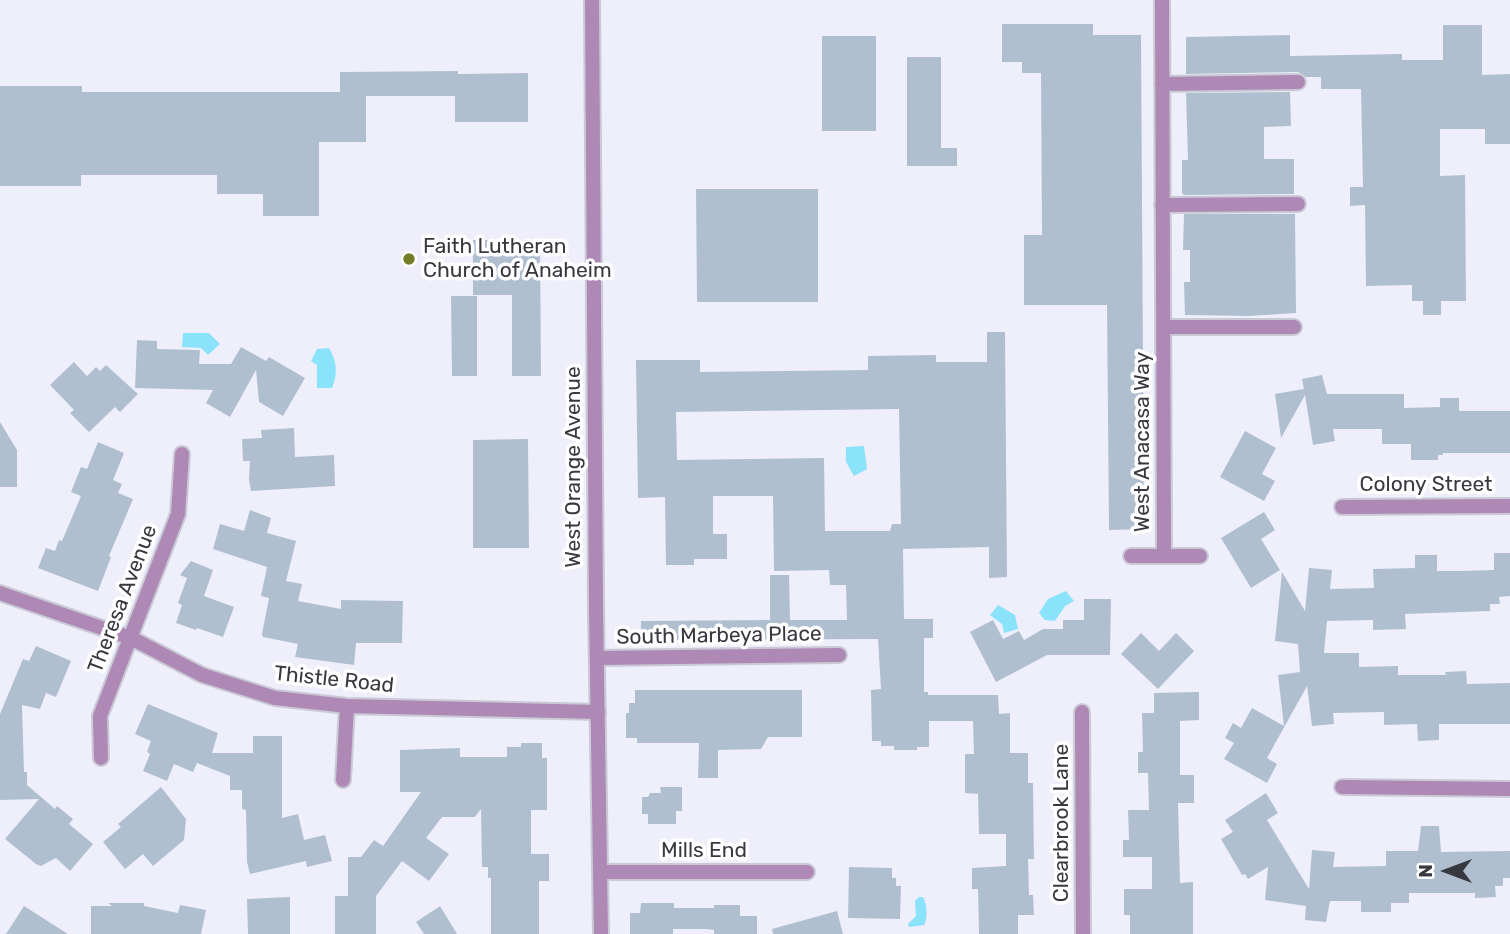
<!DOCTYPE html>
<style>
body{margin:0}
#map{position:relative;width:1510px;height:934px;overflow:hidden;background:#efeffc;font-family:Rubik,sans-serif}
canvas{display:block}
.north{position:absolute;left:1412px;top:836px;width:70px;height:70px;-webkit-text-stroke:5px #fff;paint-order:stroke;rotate:270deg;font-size:19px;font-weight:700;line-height:28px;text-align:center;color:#383840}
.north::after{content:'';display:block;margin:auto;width:24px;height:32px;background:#383840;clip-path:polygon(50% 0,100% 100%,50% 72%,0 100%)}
</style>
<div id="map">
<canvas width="1510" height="934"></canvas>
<div class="north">N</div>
</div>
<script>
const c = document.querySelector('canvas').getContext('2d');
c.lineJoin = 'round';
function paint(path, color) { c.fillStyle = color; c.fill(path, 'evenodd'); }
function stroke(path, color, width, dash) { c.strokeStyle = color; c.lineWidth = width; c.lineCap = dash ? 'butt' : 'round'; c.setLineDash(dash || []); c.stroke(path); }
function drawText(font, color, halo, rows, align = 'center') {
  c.font = font + ' Rubik,sans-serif'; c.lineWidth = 7; c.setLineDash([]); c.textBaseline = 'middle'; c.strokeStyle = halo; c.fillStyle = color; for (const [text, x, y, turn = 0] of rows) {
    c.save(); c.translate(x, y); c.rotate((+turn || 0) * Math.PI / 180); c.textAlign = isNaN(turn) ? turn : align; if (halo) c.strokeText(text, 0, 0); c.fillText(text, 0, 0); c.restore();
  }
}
const water = new Path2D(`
 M183 333H209L220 344 208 355 201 348 182 347Z
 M329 348C337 362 338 373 332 388H317V365L311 361 317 349Z
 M864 446 867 469 854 476 846 462V447Z
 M1066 591 1074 601 1065 606 1055 621 1045 620 1039 613 1048 599Z
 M998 605 1015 615 1018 629 1004 633 1002 624 990 615Z
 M919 897H923C927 903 928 920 924 925L909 927 908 924 916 916 915 901Z`);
const building = new Path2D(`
 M1002 24H1093V35H1141L1144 529 1109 530 1107 305H1024V235H1042L1041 73H1022V62H1002Z
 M1443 25H1482V75L1510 74V144H1485V129H1440V176L1465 175 1466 301H1441V315H1423V301H1412V285L1366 286 1365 205 1350 206V187H1363L1361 89H1321V77H1306L1298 72 1186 74V37L1290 35V56L1402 54V60H1443Z
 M822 36H876V131H822Z
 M907 57H941V148H957V166H907Z
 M458 71V74L528 73V122H455V96H366V142H319V216H263V194H217V175H81V186H0V86H82V92H340V72Z
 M1290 92 1291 126 1264 127V159H1294V194L1184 195 1182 193V160H1188L1186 93Z
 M696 189H818V302H697Z
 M1184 214H1295L1296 313 1249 316 1185 315 1184 282H1190V250H1183Z
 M473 240H540L541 376H512V295H473Z
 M451 296H477V376H452Z
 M987 332H1005L1007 577 989 578V547L903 549 904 619H933V638H924V692H928V695H998L999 714 1010 713V753H1028V783H1033L1034 859H1028L1029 895H1033L1034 915H1018V934H979L978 889H972V868L1006 866V834H979L978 794 965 793V754H974L973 721H929V747H917V750H894V746H881V741H872L871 690 881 689 878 639 641 640V621L770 620V575H789L790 620H847L846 585H830L829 570 774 571 773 496H713V534H727V559H694V565H666L665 497 638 498 636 360H700V372L868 370V356L936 355V362H987ZM899 409 901 524H892L890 531H825L824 458 677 460 676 412Z
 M137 340 157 341V349L200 350 199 364H231L241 347 266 361 269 357 305 378 283 416 259 402 256 370 230 417 206 403 213 390 135 388Z
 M74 362 87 376 96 367 100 371 106 365 138 394 120 412 115 407 89 432 70 413 74 410 50 385Z
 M1322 375 1327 394H1404V408L1440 407V398H1459V411H1510V453H1443V455H1438V460H1411V444H1382V429H1333L1335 441 1313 445 1305 395 1281 438 1275 394 1304 389 1302 379Z
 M0 422 17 450V487H0Z
 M294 428 295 457 334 455 335 486 251 491 249 480 250 461H243L242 439 262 438 261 430Z
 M1245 431 1276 448 1262 474 1275 481 1264 501 1220 477Z
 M528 439 529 548H473V440Z
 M98 442 124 453 113 480 122 484 118 493 133 499 109 556 111 557 98 591 38 568 46 548 55 551 59 540 62 541 81 496 71 492 81 467 87 469Z
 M250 510 271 518 267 533 296 541 286 581 302 584 298 601 341 609V600L403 601 402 643H356L354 665 295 657 298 644 263 637 262 634 269 598 261 596 267 567 213 549 220 524 244 531Z
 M1264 512 1275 530 1261 539 1280 570 1251 588 1221 538Z
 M1494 553H1510V596L1499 597 1500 604H1490V611L1405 614 1406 629 1373 630V620L1327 621 1324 653H1359V667L1398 666V675H1446L1445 672 1466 671 1467 684 1510 683V724H1439V740L1418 741 1417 724 1384 725V712L1333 713 1334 724 1312 726 1307 686 1267 758 1277 764 1267 783 1224 759 1234 743 1225 738 1233 723 1241 728 1252 708 1284 726 1278 675 1300 672 1298 644 1275 641 1282 572 1305 611 1309 568 1332 570 1330 589 1374 588 1373 569 1415 568V555H1437V571H1459L1494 570Z
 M191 561 213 570 204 596 234 607 223 637 197 628 196 630 176 623 182 605 178 603 187 578 180 575Z
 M1084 599H1111L1110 655H1047L996 682 970 632 993 620 1003 639 1019 631 1024 640 1043 629H1063V620H1084Z
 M1141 633 1159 651 1176 633 1194 651 1158 689 1121 654Z
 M36 646 71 661 56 697 46 693 40 709 22 705 24 772H27V785L55 809 57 806 73 819 69 824 93 844 70 871 56 858 41 866 36 864 5 839 39 799 0 800V714L23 659 29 661Z
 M635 690H802V737H768L761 749 718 750V778H698L699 743H637V738H626V713H629V703H635Z
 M1199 692V720L1180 721V775H1194V803H1178L1180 883 1193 882V934H1130V915H1124V889H1152V857H1123V840H1129L1128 810H1149L1148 773H1138V752H1143L1142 713H1154V693Z
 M148 704 218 733 212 753H253V736H282V818L298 814 304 840 325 835 332 861 307 867 306 861 250 874 247 862 246 810 242 809V790H230V776L197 763 193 772 174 764 167 781 143 771 150 754 147 752 151 741 135 734Z
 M521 743H542V758H547V810H531V854H549V881H539V934H491V878H488V867H482L481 809 475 817H442L426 838 449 854 429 881 402 861 376 896V934H335V896H348V857H361L374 840 383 846 421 792H400V750L460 748V757H507V747H521Z
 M161 787 186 819 184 840 153 866 143 854 125 869 103 842 121 827 118 824Z
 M660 787H682V811H676V824H648V814H642V797H648L650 793H661Z
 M1266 793 1278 813 1267 820 1309 889 1312 850 1335 852 1333 867 1386 866V851H1418L1421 826H1439L1441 852 1510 851V878H1503V886H1495L1496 897 1475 898V893H1409V903H1391V912H1361V901H1330L1326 922 1305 920 1306 906 1265 900 1268 867 1248 879 1245 874 1242 875 1221 839 1233 832 1225 820Z
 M849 867 892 868V878H896V886H901L900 919 848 918Z
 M290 897V934H248L247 899Z
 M108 903H144V906L178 913 180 905 206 910 201 934H91V906H112Z
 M641 903H674V908H714V905H740V916H757V934H714V930L706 929H673V934H630V913H640Z
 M24 906 68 934H6Z
 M440 906 457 934H424L416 922Z
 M837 911 843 934H773L772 929Z`);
const minor = new Path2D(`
 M1162 0 1164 556
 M1162 84 1298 82
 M1162 205 1298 204
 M1163 327H1294
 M1342 507 1510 506
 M1131 556H1200
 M0 593 131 638 202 675 275 698 347 706 598 712
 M598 658 839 655
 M1082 712 1083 934
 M101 758 100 716 178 514 182 454
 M343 780 347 706
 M1342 787 1510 789
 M601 872H807`);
const tertiary = new Path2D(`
 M592 0 596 608 601 934`);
const markers = [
 [409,259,7,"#747e29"]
];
const poiNames = [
 ["Faith Lutheran",423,247],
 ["Church of Anaheim",423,271]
];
const streetNames = [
 ["West Anacasa Way",1143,442,-90],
 ["West Orange Avenue",574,467,-90],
 ["Colony Street",1426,485],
 ["Theresa Avenue",123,599,-69],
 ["South Marbeya Place",719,636,-1],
 ["Thistle Road",334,680,6],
 ["Clearbrook Lane",1062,823,-90],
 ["Mills End",704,851]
];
paint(water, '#8be2fb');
paint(building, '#b0bfd0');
stroke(minor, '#cacad6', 18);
stroke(tertiary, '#cacad6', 18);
stroke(minor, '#af89b6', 14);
stroke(tertiary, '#af89b6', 14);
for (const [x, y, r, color] of markers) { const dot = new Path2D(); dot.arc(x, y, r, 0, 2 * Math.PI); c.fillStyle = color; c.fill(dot); stroke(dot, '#fff', 2.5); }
drawText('21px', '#383840', '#fff', poiNames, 'left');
drawText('21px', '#383840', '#fff', streetNames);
</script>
